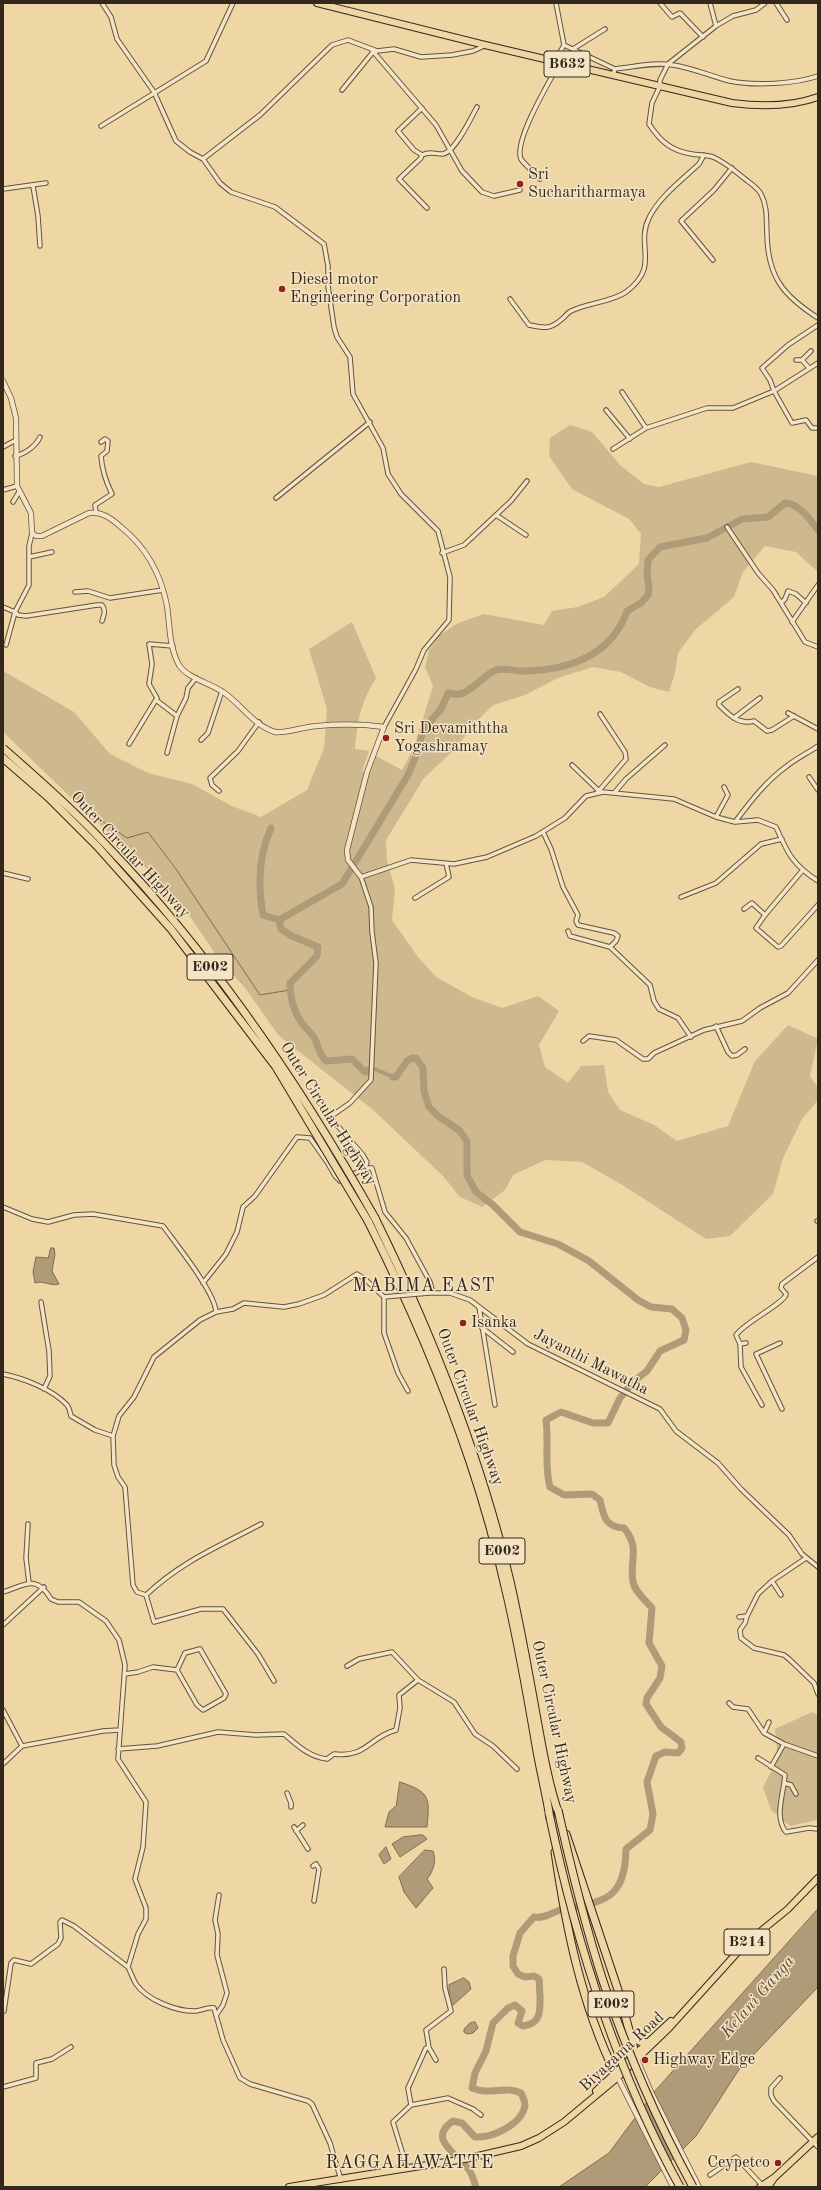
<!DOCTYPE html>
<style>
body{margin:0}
#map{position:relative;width:821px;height:2190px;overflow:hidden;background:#eed6a5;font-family:"Old Standard TT",serif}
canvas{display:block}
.frame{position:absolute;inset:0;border:4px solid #34281e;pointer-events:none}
</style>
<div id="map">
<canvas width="821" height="2190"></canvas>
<div class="frame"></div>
</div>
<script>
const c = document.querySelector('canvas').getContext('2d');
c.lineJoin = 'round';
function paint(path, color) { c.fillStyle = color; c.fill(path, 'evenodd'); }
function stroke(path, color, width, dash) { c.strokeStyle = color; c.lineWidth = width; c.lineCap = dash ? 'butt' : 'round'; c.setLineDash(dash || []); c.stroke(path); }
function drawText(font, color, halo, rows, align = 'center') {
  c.font = font + ' "Old Standard TT",serif'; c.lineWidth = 3; c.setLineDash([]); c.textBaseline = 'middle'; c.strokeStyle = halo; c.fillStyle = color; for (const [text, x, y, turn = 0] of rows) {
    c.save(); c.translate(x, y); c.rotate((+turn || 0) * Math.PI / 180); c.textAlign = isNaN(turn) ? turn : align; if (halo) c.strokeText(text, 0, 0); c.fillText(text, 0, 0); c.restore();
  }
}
const green = new Path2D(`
 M570 425 592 432 621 466 644 484 659 487 751 462 818 476V572L796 552 765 546 743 572 734 597 695 630 678 653 675 673 669 692 650 687 621 672 593 667 558 678 525 695 493 705 476 722 455 749 424 778 386 840 387 861 395 889 392 920 418 957 436 977 472 997 502 1008 538 996 559 1011 539 1045 545 1067 568 1083 581 1066 604 1065 608 1092 620 1110 654 1125 677 1141 728 1126 755 1061 788 1025 818 1039 810 1076 818 1088V1100L802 1119 783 1158 773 1194 730 1236 706 1239 621 1184 582 1162 545 1160 513 1175 505 1190 482 1207 460 1197 443 1176 372 1109 278 1035 246 989 218 958 185 909 129 850 88 814 3 732V671L74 712 110 754 148 773 192 784 232 806 261 817 307 790 324 748 327 709 309 649 352 622 376 678C360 704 358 719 355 749L369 751 362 771 370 773 376 756 402 770 414 748 433 686 425 667 429 650 440 635 458 623 484 614 544 625 552 611 578 607 604 597 639 564 641 534 629 519 572 489 549 456 550 438Z
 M812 1712 818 1715V1820L790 1826 771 1810 763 1787 778 1759 775 1729Z`);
const water = new Path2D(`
 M51 1248H54L55 1254 52 1271 59 1284C51 1287 45 1280 35 1283L33 1272 36 1257 48 1258Z
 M400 1782C430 1792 430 1797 427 1827H385L389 1812 396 1806Z
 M423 1835 427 1839 400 1857 392 1844 403 1837Z
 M386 1847 391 1859 384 1864 379 1855Z
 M425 1850 433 1851C437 1860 433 1872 427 1879L433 1888 416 1908 404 1892 399 1877Z
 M818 1909V1987L738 2071 696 2136 645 2187H559L609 2153 655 2091Z
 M464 1978 469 1982 471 1989 452 2006 449 2000V1985Z
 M475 2022 478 2028 473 2033 467 2034 464 2032V2029L470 2023Z`);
const stream = new Path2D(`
 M102 821 127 838 148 832 176 869 260 995 290 990`);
const canal = new Path2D(`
 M375 1069 393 1077`);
const river = new Path2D(`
 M271 828C258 856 258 886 263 915L279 920
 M371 1069 365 1072 352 1059 326 1061C319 1054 319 1048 315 1039 312 1033 305 1028 301 1022 293 1010 290 996 290 983L317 956 318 947 292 936 281 929 279 920 342 884 408 775 418 751 423 730 441 709 448 693C452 694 459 695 463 693 475 688 484 675 496 670 504 667 517 672 526 671 569 670 612 655 627 611L641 603 648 595 649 588 647 575 648 560 660 547 707 538 742 519 768 517 785 503C799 503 810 520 818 530
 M393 1077H396L407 1061 412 1058H416L423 1068 424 1091 429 1107 438 1116 460 1131 467 1141V1175L476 1192 493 1205 520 1232 558 1244 589 1261 638 1300 651 1307 672 1309 682 1318 686 1330 684 1340 660 1351 647 1371 634 1381 620 1398 608 1423H593L561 1412 546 1420C549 1442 544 1466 550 1487L564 1495 592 1494 600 1500C604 1517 605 1527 624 1528 641 1549 629 1560 633 1582 635 1592 646 1601 652 1608L649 1643 662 1666 660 1678 647 1698 646 1704 661 1727 681 1742 682 1748 678 1753 665 1752 656 1756 647 1782 653 1814 650 1830 626 1849C625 1901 604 1901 560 1910 551 1913 544 1919 534 1917L520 1933 513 1956V1966L518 1974 525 1977 534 1976 539 1979C540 1985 539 1989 540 1995 540 2009 542 2024 523 2026L518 2023 522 2011 515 2005 508 2008 493 2023 486 2051 475 2073 472 2088C492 2096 503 2085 521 2093 523 2097 525 2101 525 2105 522 2125 492 2138 475 2137L462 2123 453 2121C426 2139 458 2154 469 2170 472 2174 474 2181 476 2187`);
const minor = new Path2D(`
 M102 3 111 17 117 39 154 92 176 141 190 152 203 159 220 183 231 192 275 207 324 244 328 266V286L334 327 337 337 350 357 353 394 383 448 388 474 401 494 438 531 450 577 449 620 424 650 416 669 384 727
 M660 3 672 17 680 13 703 37
 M710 3 716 26
 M765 3 756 10 733 16 716 26 668 64 660 80V86L652 103 649 124C660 141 671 151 692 154 698 155 706 155 713 157 725 162 735 171 745 179 750 183 758 188 761 194 768 207 766 221 767 235 768 278 784 296 818 318
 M776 3 787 20
 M564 45 615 69 613 75
 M371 49 436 125 462 171 482 192 494 196 520 190
 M573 49 605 29
 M555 61 564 45 556 3
 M615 69C635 67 654 62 673 65 692 68 711 76 730 81 754 86 795 84 818 76
 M342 90 373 52
 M422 108 398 131 414 150 422 155 421 158 399 179 427 208
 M101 126 206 61 233 3
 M422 155C430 151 434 154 443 154 455 152 471 118 477 107
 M203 159 260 115 332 45 348 40 377 51 394 49 421 57 452 55 473 51 484 46
 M540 179C536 174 524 164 521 159 513 141 551 79 560 62
 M33 186 38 216 40 246
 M3 189 46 183
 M713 260 681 221 714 190 732 168
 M510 299 529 325C543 328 550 330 562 319 565 317 567 313 571 311 587 303 612 302 626 292 661 266 635 246 649 218 659 197 682 180 699 164L704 155
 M796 360H802L809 368
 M802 360 811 351
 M818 363 774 391 792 423 806 420 812 428H818
 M622 392 646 428
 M606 410 630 439
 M3 447 16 440
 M613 449 646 428 707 408H733L774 391 770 380 762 368 788 345 818 325
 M15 456C25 454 36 446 40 437
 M3 490 17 486
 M276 498 370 422
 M13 502 19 492
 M96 512 95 505 112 494C106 482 102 470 101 456L107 451 108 441 105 439 101 442
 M496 515 526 535
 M727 527 758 573 773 590 805 642 818 647
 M32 533 29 546V585L15 612 18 615 26 616 97 605H102C106 610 104 615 102 621
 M442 553 464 545 511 501 527 481
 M29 557 52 552
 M75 592 88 591 110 598 163 590
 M781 603 785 599 788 591 796 594 806 603
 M3 607 15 612 6 645
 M792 622 818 585
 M738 689 719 702V705C730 716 739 725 754 721L767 731 772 730 794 716
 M156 700 177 716
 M788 713 818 729
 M734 718 760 698
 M201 740 208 733 222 691
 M129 744 157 698 149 684 152 664 149 644 173 646
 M167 753 177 716 186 698 188 688 196 678
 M572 765 599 791
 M809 777 818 790
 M219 791 212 785 210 778 238 751 259 722
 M615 792 626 779 665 745
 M597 793 626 759 625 752 600 714
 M716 817 728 795 724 787
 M735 822 758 820 776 827C788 854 793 865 818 881
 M543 832 551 849 563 887 578 915 576 921 578 925 614 933 618 936 616 941 610 947
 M802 871 765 915 756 928 778 947 781 946 818 905
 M3 873 28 879
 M681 897 716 883 761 844 782 839
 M415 898 449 877 446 863
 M744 909 752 903 765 915
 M568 931 570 936 610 947 650 985 654 1001 659 1009 678 1018 691 1037
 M716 1026 728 1052 732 1056 737 1055 745 1049
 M583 1041 589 1036 616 1040 643 1059H648L654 1053 704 1030 742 1021 760 1008 788 993 818 960
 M365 1168 367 1162 363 1155 330 1117 350 1103 371 1080 376 963 372 932 371 907 361 877 411 860 454 864 487 857 536 836 565 818 586 796 603 792 674 799 716 817 735 822C750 802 766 781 787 766 797 758 808 753 818 746
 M350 1176 365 1168H372L385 1212 406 1238 430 1282 433 1293
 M3 1207 32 1219 48 1222 74 1215 93 1214 163 1226C176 1244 215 1292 216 1312
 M817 1221H818
 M203 1283 226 1254 237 1232 243 1207 255 1196 297 1137 310 1138 327 1162 335 1176 340 1181 343 1179
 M429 1293H450L470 1300 528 1344 660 1409 676 1431 718 1463 741 1489 789 1535 802 1554 818 1567
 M384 1297V1333L398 1373 408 1391
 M41 1302 49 1351 50 1376 44 1389
 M479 1307 495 1405
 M481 1327 513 1352
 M746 1343 740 1344 736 1335C745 1322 785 1303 786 1294L781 1288 782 1284 818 1257
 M780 1343 756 1354 782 1409
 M740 1344 741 1367 762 1405
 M3 1374C23 1378 52 1389 67 1405 69 1407 70 1412 71 1416L95 1430 113 1436
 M28 1524 26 1558 29 1583
 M261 1524C218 1547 182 1561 146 1595L137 1592 133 1585 125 1487 118 1477 114 1465 113 1436 119 1416 134 1397 154 1357 200 1320 216 1312 233 1309 244 1303 284 1307 299 1304 324 1295 357 1274 366 1280 384 1297 395 1296
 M3 1592C26 1585 36 1574 51 1599L58 1602H79L106 1621 119 1640 125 1665 118 1759 146 1802 143 1847 135 1879 146 1908V1919L138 1934 128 1967C131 1973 133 1979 136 1984 147 2000 177 2012 196 2011 203 2010 207 2007 214 2008L223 2040 240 2078 250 2084 308 2101 312 2104 330 2143 341 2180
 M146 1595 154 1622 201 1609H223L258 1654 274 1681
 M781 1595 772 1581 806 1558
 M747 1616 745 1623 740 1630 741 1638 754 1648 784 1655 789 1659 814 1683 818 1694
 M739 1617 747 1616 758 1594 772 1581
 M3 1625 44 1587
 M200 1649 226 1694 224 1698 203 1710 197 1705 177 1670 185 1653Z
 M347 1666 359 1659 392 1652 418 1680
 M125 1674 138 1672 153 1667 177 1670
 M729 1703 733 1707 748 1709 764 1733 784 1744 771 1767
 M3 1710 22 1746
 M764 1733 769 1722
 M784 1744 818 1756
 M118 1749 157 1746 218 1732 256 1735 284 1734C297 1745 309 1757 327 1759L334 1754C367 1758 369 1737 396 1730L400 1708 399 1695 418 1680 454 1702 475 1734 493 1746 517 1769
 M758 1758 785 1775 784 1783 791 1785 796 1794
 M3 1764 22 1746 103 1731 119 1730
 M784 1783C782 1798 775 1819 786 1832L809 1828 818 1829
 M287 1793 291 1803V1807
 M294 1827 308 1849
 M296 1831 303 1825
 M313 1866 316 1864 319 1869 314 1901
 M4 2011 11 1963 14 1960 31 1964 58 1944 61 1938 60 1922 62 1920 74 1926 128 1967
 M217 2014 223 2005 227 1993 217 1955 218 1934 215 1920 219 1895
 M429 2048 426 2030 451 2011 445 1988 444 1969
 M780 2078 771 2088V2095L774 2101 818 2147
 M3 2087 36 2078V2063L52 2059 71 2047
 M411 2105 408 2088 426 2048H429L436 2060
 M407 2168 393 2122 411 2105 448 2098 473 2109 481 2115
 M710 2175 736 2157 762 2185`);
const tertiary = new Path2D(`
 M3 381 11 398 16 418 17 486 31 513 32 533 36 536H42L89 513C102 511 112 519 121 527 146 547 161 574 167 606 170 626 169 647 179 665 187 678 210 683 223 692 240 703 254 726 275 732 283 734 307 726 317 726 339 724 362 724 384 727L367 772 347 850 348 860 361 877
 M636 2057 650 2090 699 2187
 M617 2076 673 2187`);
const primary = new Path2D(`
 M317 3 485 45 732 103C762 107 790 107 818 97
 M596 2091 671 2021
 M289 2187 465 2159 521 2146 539 2138 564 2122 617 2078 669 2028 745 1944 788 1909 818 1878
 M760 2187 775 2177 818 2137
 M768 2187 774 2178`);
const motorway = new Path2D(`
 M375 1218C432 1334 480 1455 510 1581 520 1625 528 1669 536 1714 542 1747 548 1783 559 1815
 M368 1221C407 1299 442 1379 470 1462 501 1553 519 1646 535 1740 539 1766 546 1792 550 1818
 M566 1834 620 1996 635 2053
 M555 1852C566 1927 581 2003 615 2073
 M631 2033 639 2041 647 2043`);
const minorBridge = new Path2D(`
 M395 1296 429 1293`);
const motorwayBridge = new Path2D(`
 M3 748C39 780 76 812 109 848 214 958 300 1085 375 1218
 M3 758 48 797 97 846 171 929 276 1067 368 1221
 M558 1810C571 1868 585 1925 603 1981 627 2052 657 2121 693 2187
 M549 1813C576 1944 616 2070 680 2187`);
const markers = [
 [520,184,4,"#8f2418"],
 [282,289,4,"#8f2418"],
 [386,738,4,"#8f2418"],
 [463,1323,4,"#8f2418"],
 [645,2060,4,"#8f2418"],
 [778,2163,4,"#8f2418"]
];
const shields = [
 [567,64,46],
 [210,967,46],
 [502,1551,46],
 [747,1942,46],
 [611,2004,46]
];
const shieldNames = [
 ["B632",567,64],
 ["E002",210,967],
 ["E002",502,1551],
 ["B214",747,1942],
 ["E002",611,2004]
];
const poiNames = [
 ["Sri",528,175],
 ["Sucharitharmaya",528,193],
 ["Diesel motor",290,280],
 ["Engineering Corporation",290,298],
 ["Sri Devamiththa",394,729],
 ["Yogashramay",394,747],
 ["Isanka",471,1323],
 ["Highway Edge",653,2060],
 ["Ceypetco",770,2163,"right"]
];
const streetNames = [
 ["Outer Circular Highway",130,855,47],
 ["Outer Circular Highway",328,1114,58],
 ["Jayanthi Mawatha",591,1362,27],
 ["Outer Circular Highway",470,1407,70],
 ["Outer Circular Highway",554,1722,78],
 ["Biyagama Road",622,2052,-43]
];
const waterNames = [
 ["Kelani Ganga",758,1997,-49]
];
const quarterNames = [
 ["MABIMA EAST",424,1286],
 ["RAGGAHAWATTE",410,2163]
];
paint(green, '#ceb88e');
paint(water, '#af9b77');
stroke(water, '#7e6d53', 1);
stroke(stream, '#7e6d53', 1);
stroke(canal, '#af9b77', 4);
stroke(river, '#af9b77', 7);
stroke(minor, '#625440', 5.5);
stroke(tertiary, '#625440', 6);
stroke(primary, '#34281e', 8);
stroke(motorway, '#34281e', 9);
stroke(minor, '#f4e4c4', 3.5);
stroke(tertiary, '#f4e4c4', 4.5);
stroke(primary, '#eed6a5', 6);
stroke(motorway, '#eed6a5', 7);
stroke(minorBridge, '#625440', 5.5, []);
stroke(motorwayBridge, '#34281e', 9, []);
stroke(minorBridge, '#f4e4c4', 3.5);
stroke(motorwayBridge, '#eed6a5', 7);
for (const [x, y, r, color] of markers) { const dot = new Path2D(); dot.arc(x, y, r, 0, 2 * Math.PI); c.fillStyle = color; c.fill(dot); stroke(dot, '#f4e4c4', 1.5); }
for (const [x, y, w] of shields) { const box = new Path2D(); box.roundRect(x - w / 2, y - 13, w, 26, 3); c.fillStyle = '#f4e4c4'; c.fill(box); stroke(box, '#34281e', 1); }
drawText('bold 15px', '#34281e', null, shieldNames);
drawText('16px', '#34281e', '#f4e4c4', poiNames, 'left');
drawText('16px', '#34281e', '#f4e4c4', streetNames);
drawText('italic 17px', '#594a39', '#f4e4c4', waterNames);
c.letterSpacing = '1px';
drawText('18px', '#34281e', '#f4e4c4', quarterNames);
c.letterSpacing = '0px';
</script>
